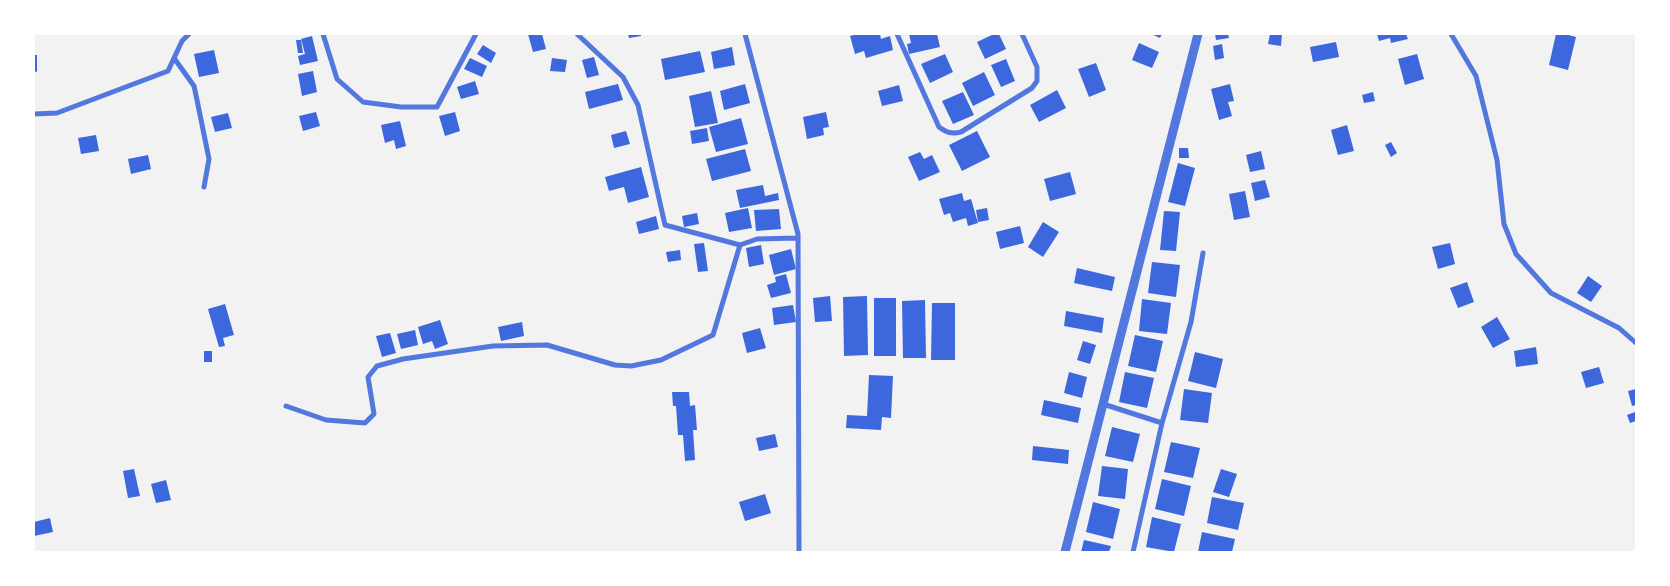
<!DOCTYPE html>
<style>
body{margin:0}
#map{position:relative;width:1670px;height:586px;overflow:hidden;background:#f2f2f2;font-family:Raleway,sans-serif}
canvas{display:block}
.frame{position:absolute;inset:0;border:35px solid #fff;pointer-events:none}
</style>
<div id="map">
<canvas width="1670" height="586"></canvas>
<div class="frame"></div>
</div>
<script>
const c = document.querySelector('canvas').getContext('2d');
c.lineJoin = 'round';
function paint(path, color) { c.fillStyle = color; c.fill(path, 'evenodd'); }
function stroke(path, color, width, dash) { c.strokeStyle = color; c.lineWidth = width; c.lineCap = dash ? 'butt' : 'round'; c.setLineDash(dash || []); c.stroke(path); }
const building = new Path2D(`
 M528 34H542L546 49 533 52Z
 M628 34H641V36L629 38Z
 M857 34H880L881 39 890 36 893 50 866 58 864 51 855 54 850 36Z
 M909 34H937L940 47 909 54 907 44 911 43Z
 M994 34H999L1006 49 985 59 977 42Z
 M1151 34H1162L1160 38Z
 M1215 34H1228L1229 38 1216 40Z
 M1270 34H1282L1281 46 1268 44Z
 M1377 34H1406L1408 39 1391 43 1390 38 1379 41Z
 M1556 34H1565L1576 37 1568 70 1549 65Z
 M312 36 318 61 300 65 298 56 305 54 301 39Z
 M296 40H301L303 53H298Z
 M1336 42 1339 57 1313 62 1310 47Z
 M1139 43 1159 52 1152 68 1132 60Z
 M1222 44 1224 58 1215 60 1213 46Z
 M483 45 496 53 491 63 477 54Z
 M732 47 735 65 714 69 711 52Z
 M214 50 219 73 199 77 194 54Z
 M700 51 705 72 665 80 661 59Z
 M945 54 953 72 930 83 921 64Z
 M1417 54 1424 79 1405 85 1398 59Z
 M34 55H37V72L34 71Z
 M594 57 599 75 587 78 582 60Z
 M470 58 487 66 482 77 464 69Z
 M552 58 567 60 565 72 550 71Z
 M1006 59 1015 81 1001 87 991 65Z
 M1096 63 1106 90 1089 97 1078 69Z
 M313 71 317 92 302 96 298 74Z
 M984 72 995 95 973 106 962 83Z
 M475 81 479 94 461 99 457 87Z
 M618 84 623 100 589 109 585 92Z
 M745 84 750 103 724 110 720 91Z
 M1230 84 1234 101 1228 102 1232 116 1219 120 1211 89Z
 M899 85 903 101 882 106 878 91Z
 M1057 90 1066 108 1039 122 1030 105Z
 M711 91 718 123 695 127 689 96Z
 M963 92 974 115 953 124 942 101Z
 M1373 92 1375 101 1364 103 1362 95Z
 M316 112 320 126 303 131 299 116Z
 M455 112 460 131 445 136 439 116Z
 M826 112 829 127 823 128 824 135 807 139 803 117Z
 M228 113 232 128 215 132 211 117Z
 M741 118 748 144 716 152 709 127Z
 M400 121 406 146 396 149 394 140 385 143 381 125Z
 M1347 125 1354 151 1338 155 1331 130Z
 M707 128 709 141 692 144 690 131Z
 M626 131 630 144 614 148 611 135Z
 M977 131 990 157 962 171 949 145Z
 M96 135 99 151 81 154 78 138Z
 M1391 142 1397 153 1391 157 1385 145Z
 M1179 148H1188L1189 158H1179Z
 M745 149 751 171 712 181 706 159Z
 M1261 151 1265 169 1250 172 1246 155Z
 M920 152 924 159 932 155 940 172 919 181 908 157Z
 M148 155 151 169 131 174 128 159Z
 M1178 163 1195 168 1185 206 1168 202Z
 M641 167 649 197 628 203 624 187 609 191 605 177Z
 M1070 172 1076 194 1050 201 1044 179Z
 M1265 180 1270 197 1255 201 1251 183Z
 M763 185 765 196 778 193 779 200 740 208 736 190Z
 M1245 191 1250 217 1234 220 1229 194Z
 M962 193 964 201 971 199 978 223 968 226 966 218 953 222 950 213 944 215 939 199Z
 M748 208 752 228 729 232 725 213Z
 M987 208 989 220 978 222 976 210Z
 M779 209 781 229 756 231 754 210Z
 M1164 211 1180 212 1176 251 1160 250Z
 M697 213 699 224 684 227 682 216Z
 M656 216 659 229 639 234 636 222Z
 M1043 222 1059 232 1043 257 1028 247Z
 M1020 226 1024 243 1000 249 996 232Z
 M704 243 708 271 698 272 694 244Z
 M1450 243 1455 264 1438 269 1432 247Z
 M761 245 764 264 749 267 746 248Z
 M791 249 796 269 774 275 769 255Z
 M680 250 681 260 668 262 666 252Z
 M1152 262 1180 265 1176 297 1148 293Z
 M1077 268 1115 277 1112 291 1074 283Z
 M786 274 791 293 771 298 767 285 776 282 775 277Z
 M1588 276 1602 286 1591 302 1577 293Z
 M1467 282 1474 302 1458 308 1450 288Z
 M830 296 832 321 815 322 813 298Z
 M867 296 868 355 844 356 843 297Z
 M874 298H896V356H874Z
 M1142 299 1171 303 1167 334 1139 331Z
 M925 300 926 358H903L902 301Z
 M932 303H955V360H931Z
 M225 304 234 335 223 338 225 346 219 347 208 309Z
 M793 305 796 322 774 325 772 308Z
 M1066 311 1104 318 1102 333 1064 326Z
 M1497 317 1510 339 1493 348 1481 327Z
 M440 320 448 344 435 349 432 341 423 344 418 327Z
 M522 322 524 336 501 341 498 327Z
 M760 328 766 348 747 353 742 333Z
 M415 330 418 345 401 349 397 334Z
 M390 333 396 353 382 357 376 336Z
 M1135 335 1163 341 1156 372 1128 366Z
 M1083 341 1096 345 1090 364 1077 360Z
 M1536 347 1538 364 1516 367 1514 351Z
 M204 351H212V362H204Z
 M1195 352 1223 359 1216 388 1188 381Z
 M1599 367 1604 383 1586 388 1581 372Z
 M1069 372 1087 377 1082 398 1064 393Z
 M1125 372 1154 378 1147 408 1119 402Z
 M869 375 893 376 891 418 882 417 881 430 846 428 847 415 867 416Z
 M1184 389 1212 393 1208 423 1180 420Z
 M1636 389V405L1632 406 1628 391Z
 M672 392H689L690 406 695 405 697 430H693L695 460 685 461 683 435H678L676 406H673Z
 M1044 400 1081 408 1078 423 1041 415Z
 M1635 412 1636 421 1630 423 1627 415Z
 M1112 427 1140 434 1133 462 1105 456Z
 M775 434 778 447 759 451 756 438Z
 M1171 442 1200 448 1193 478 1164 472Z
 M1033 446 1069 450 1068 464 1032 460Z
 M1102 466 1128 469 1125 499 1098 496Z
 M134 469 140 496 128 498 123 471Z
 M1221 469 1237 474 1229 497 1213 492Z
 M1162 479 1191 486 1184 516 1155 509Z
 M166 480 171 500 156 503 151 484Z
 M765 494 771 513 745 521 739 502Z
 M1212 497 1244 503 1238 530 1207 523Z
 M1093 502 1120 509 1113 539 1086 532Z
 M1152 517 1181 524 1174 552 1146 547Z
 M50 518 53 532 34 536V522Z
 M1202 532 1235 539 1232 552H1198Z
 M1084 540 1111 546 1109 552H1081Z`);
const minor = new Path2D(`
 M323 34 337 79 363 102 401 107H437L476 34
 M577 34 623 77 638 105 665 225 740 245
 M745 34 798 234 799 552
 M897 34 939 127C947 133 952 134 961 132L1032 88 1037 81V67L1022 34
 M1451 34 1476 76 1497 160 1504 224 1516 254 1551 293 1619 328 1636 343
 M174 58 194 86 197 100 209 159 204 187
 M34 114 57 113 168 71 182 41 189 34
 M1103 404 1162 423
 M286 406 326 420 365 423 374 414 368 377 377 366 403 359 493 346 547 345 615 365 631 366 661 360 713 335 740 245 757 239 798 238
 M1133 552 1162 423 1191 322 1203 253`);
const tertiary = new Path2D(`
 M1065 552 1198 34`);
paint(building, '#3d67dc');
stroke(minor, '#5277de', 5);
stroke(tertiary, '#5277de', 9);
</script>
